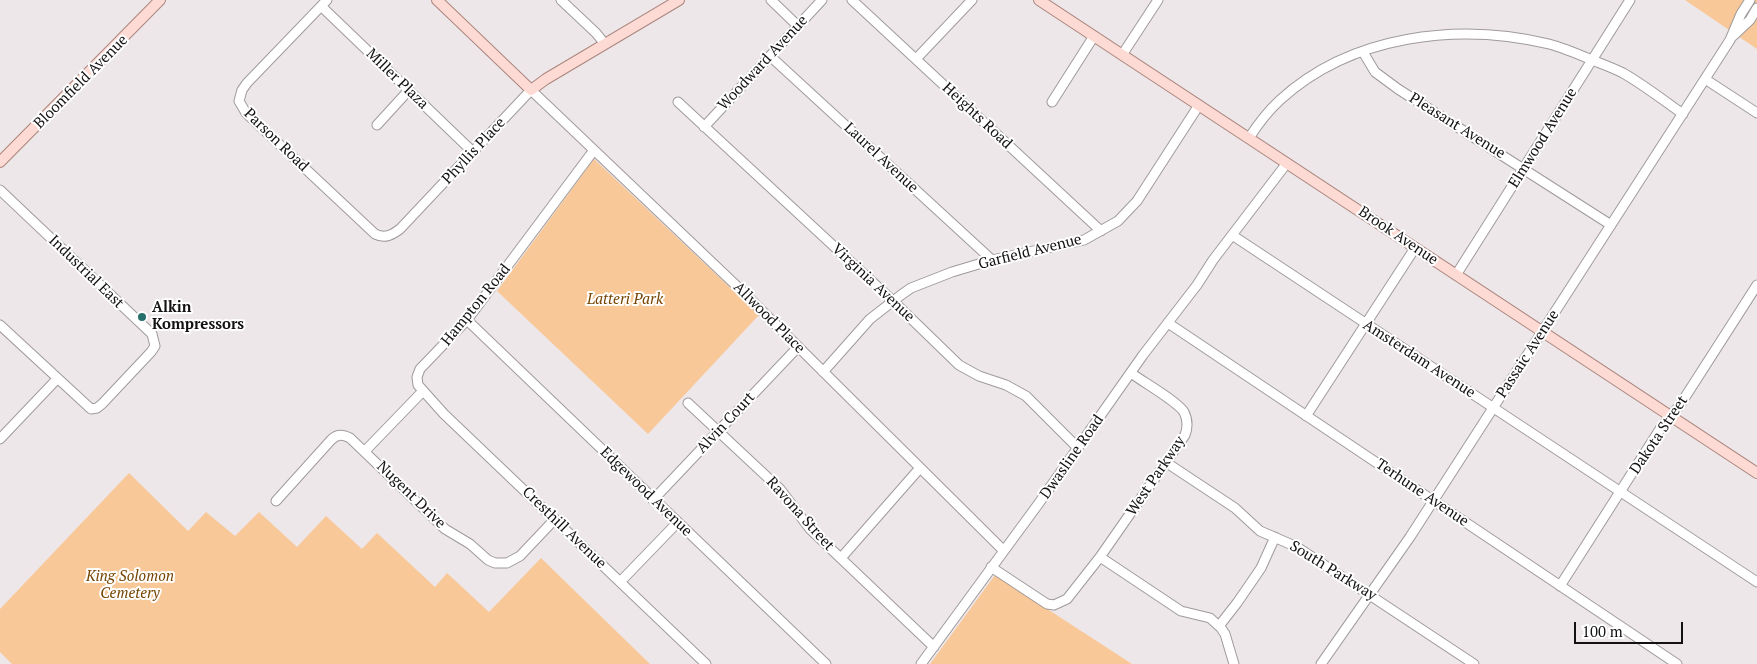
<!DOCTYPE html>
<style>
body{margin:0}
#map{position:relative;width:1757px;height:664px;overflow:hidden;background:#ede7e9;font-family:"PT Serif",serif}
canvas{display:block}
.scale{position:absolute;left:1574px;top:622px;width:109px;height:22px;box-sizing:border-box;border:2px solid #131112;border-top:0;padding-left:6px;font-size:15px;line-height:18px;white-space:nowrap;color:#131112;-webkit-text-stroke:4px #fff;paint-order:stroke}
</style>
<div id="map">
<canvas width="1757" height="664"></canvas>
<div class="scale">100 m</div>
</div>
<script>
const c = document.querySelector('canvas').getContext('2d');
c.lineJoin = 'round';
function paint(path, color) { c.fillStyle = color; c.fill(path, 'evenodd'); }
function stroke(path, color, width, dash) { c.strokeStyle = color; c.lineWidth = width; c.lineCap = dash ? 'butt' : 'round'; c.setLineDash(dash || []); c.stroke(path); }
function drawText(font, color, halo, rows, align = 'center') {
  c.font = font + ' "PT Serif",serif'; c.lineWidth = 4; c.setLineDash([]); c.textBaseline = 'middle'; c.strokeStyle = halo; c.fillStyle = color; for (const [text, x, y, turn = 0] of rows) {
    c.save(); c.translate(x, y); c.rotate((+turn || 0) * Math.PI / 180); c.textAlign = isNaN(turn) ? turn : align; if (halo) c.strokeText(text, 0, 0); c.fillText(text, 0, 0); c.restore();
  }
}
const green = new Path2D(`
 M1685 0H1757V49Z
 M594 159 759 315 648 434 497 291Z
 M129 473 188 531 206 512 235 536 259 512 297 547 326 516 362 549 377 533 435 587 447 573 489 612 541 558 650 664H12L0 652V609Z
 M995 575 1132 664H930Z`);
const minor = new Path2D(`
 M327 0 247 83 242 90 239 101 246 113 375 234C385 239 392 235 400 229L531 90 743 292 1003 550
 M561 0 596 33 605 44
 M771 0 798 26
 M852 0 1101 231
 M321 6 473 152
 M1733 36 1750 20 1757 8
 M1363 52 1375 72 1398 89 1611 225
 M1122 55 1158 0
 M770 56 992 260
 M916 59 972 0
 M1705 79 1757 113
 M678 102 893 301 959 365 979 376 1006 385 1026 396 1078 448
 M1052 102 1094 36
 M377 125 409 90
 M704 127 822 0
 M1249 138C1258 124 1268 111 1280 100 1351 35 1458 22 1549 44 1564 48 1578 54 1592 60 1602 64 1613 68 1623 73 1644 85 1663 100 1683 114
 M594 150 467 320 420 369 417 377 418 385 444 414 706 664
 M0 190 152 334 155 346 151 352 102 404 97 408 91 409 0 325
 M1232 235 1757 582
 M1456 275 1630 0
 M467 320 826 664
 M1168 323 1677 664
 M823 372 870 319 901 295 911 288 952 272 992 260 1084 240 1118 221 1137 201 1199 105
 M688 403 780 489 810 529 934 647
 M1306 416 1415 248
 M0 439 57 379
 M365 451 423 391
 M1167 463 1235 508 1260 531 1297 547 1474 664
 M653 500 798 347
 M276 501 331 440C337 434 342 434 350 438L445 529 470 544 488 560 495 563H507L520 556 555 519
 M1100 557 1181 611 1210 618 1221 628 1225 634 1234 664
 M841 558 920 468
 M991 567 1047 604 1054 605 1067 599 1100 557 1185 435C1188 427 1188 420 1184 412 1177 401 1143 382 1131 373
 M620 582 677 523
 M1560 586 1662 426 1680 405 1757 285
 M1219 626 1237 603 1261 568 1275 537
 M921 664 1039 503 1143 355 1197 285 1213 260 1287 163
 M1321 664 1410 537 1730 40 1741 14 1750 0`);
const major = new Path2D(`
 M437 0 531 90 546 79 679 0
 M1039 0 1757 473
 M0 162 160 0`);
const markers = [
 [142,317,5,"#256f6c"]
];
const streetNames = [
 ["Woodward Avenue",763,63,-47],
 ["Miller Plaza",397,79,44],
 ["Bloomfield Avenue",81,82,-45],
 ["Heights Road",977,116,43],
 ["Pleasant Avenue",1457,126,32],
 ["Elmwood Avenue",1543,138,-58],
 ["Parson Road",276,140,44],
 ["Phyllis Place",474,151,-47],
 ["Laurel Avenue",881,158,43],
 ["Brook Avenue",1398,236,34],
 ["Garfield Avenue",1030,252,-14],
 ["Industrial East",86,272,44],
 ["Virginia Avenue",873,283,43],
 ["Hampton Road",476,305,-51],
 ["Allwood Place",769,318,45],
 ["Passaic Avenue",1528,354,-57],
 ["Amsterdam Avenue",1419,359,33],
 ["Alvin Court",726,423,-47],
 ["Dakota Street",1659,435,-56],
 ["Dwasline Road",1072,457,-55],
 ["West Parkway",1156,476,-56],
 ["Edgewood Avenue",646,492,44],
 ["Terhune Avenue",1422,493,34],
 ["Nugent Drive",411,495,44],
 ["Ravona Street",800,514,48],
 ["Cresthill Avenue",564,528,44],
 ["South Parkway",1333,571,32]
];
const parkNames = [
 ["Latteri Park",625,300],
 ["King Solomon",130,577],
 ["Cemetery",130,594]
];
const poiNames = [
 ["Alkin",152,308],
 ["Kompressors",152,325]
];
paint(green, '#f9c898');
stroke(minor, '#a09a9b', 11);
stroke(major, '#aa857e', 12);
stroke(minor, '#fff', 9);
stroke(major, '#fddbd4', 10);
for (const [x, y, r, color] of markers) { const dot = new Path2D(); dot.arc(x, y, r, 0, 2 * Math.PI); c.fillStyle = color; c.fill(dot); stroke(dot, '#fff', 2); }
drawText('15px', '#131112', '#fff', streetNames);
drawText('italic 15px', '#754400', '#fff', parkNames);
drawText('bold 15px', '#131112', '#fff', poiNames, 'left');
</script>
